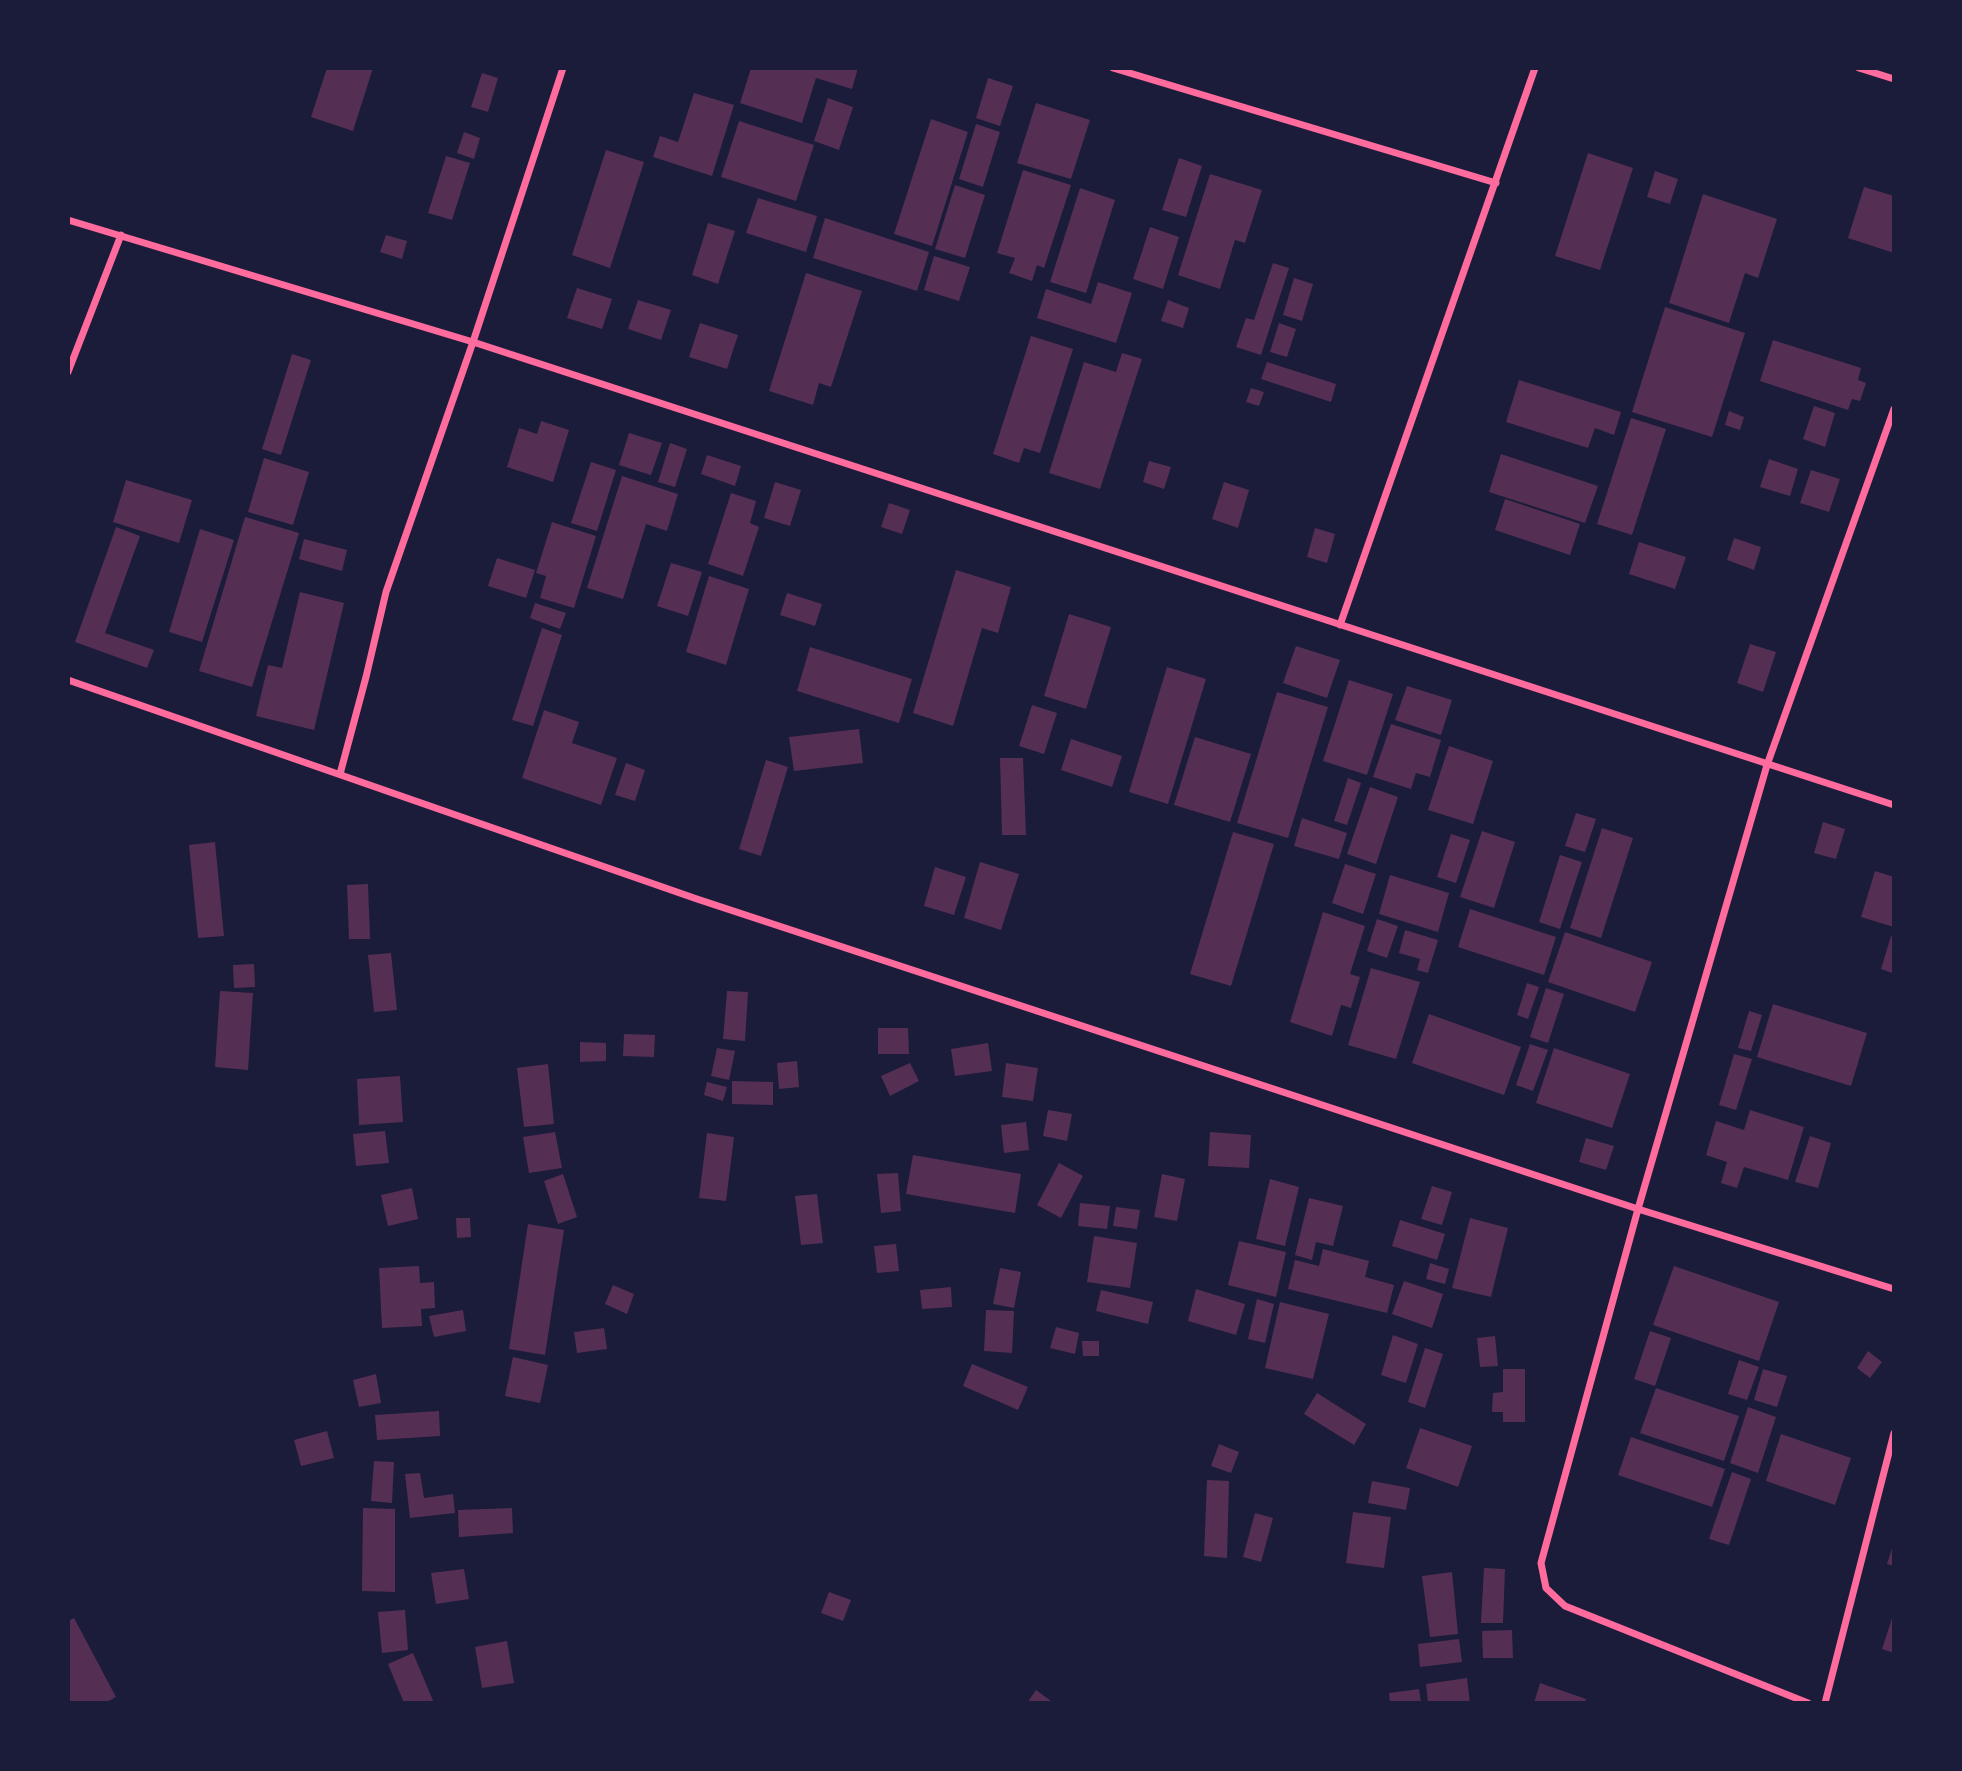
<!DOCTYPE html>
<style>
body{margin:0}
#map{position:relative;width:1962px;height:1771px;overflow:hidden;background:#1b1b3a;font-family:"Times New Roman",serif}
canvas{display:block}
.frame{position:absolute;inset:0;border:70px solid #1b1b3a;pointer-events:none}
</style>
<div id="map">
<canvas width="1962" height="1771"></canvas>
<div class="frame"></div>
</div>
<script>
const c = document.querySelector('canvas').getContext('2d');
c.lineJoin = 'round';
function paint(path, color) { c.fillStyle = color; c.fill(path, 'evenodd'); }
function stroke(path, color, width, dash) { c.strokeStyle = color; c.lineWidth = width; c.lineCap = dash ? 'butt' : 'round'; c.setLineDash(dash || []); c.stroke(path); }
const building = new Path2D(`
 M327 68H373L353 131 311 117Z
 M751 68H858L852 89 816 78 802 123 740 103Z
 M482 73 498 78 488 112 471 107Z
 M988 78 1013 86 1000 126 976 118Z
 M694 93 734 105 712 176 653 157 660 136 678 142Z
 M828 98 853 107 839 150 814 141Z
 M1036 103 1090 120 1071 179 1017 163Z
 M931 119 968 132 932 246 894 234Z
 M739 121 814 145 796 201 721 177Z
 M976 124 1000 132 983 187 959 179Z
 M464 132 480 138 474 159 457 153Z
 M606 150 644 162 610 268 572 255Z
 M1588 153 1633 168 1600 270 1555 256Z
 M446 156 470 163 452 220 428 213Z
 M1179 158 1202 166 1186 217 1162 210Z
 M1023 170 1071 185 1044 268 1037 265 1032 281 1009 273 1015 258 997 253Z
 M1655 171 1678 179 1670 204 1647 197Z
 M1210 174 1262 190 1245 243 1235 240 1220 289 1178 275Z
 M955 185 985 195 965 258 935 249Z
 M1864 187 1894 196V253L1848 238Z
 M1080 188 1115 200 1086 293 1050 282Z
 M1703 194 1777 219 1758 278 1745 273 1729 323 1669 303Z
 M758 198 817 216 806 252 746 233Z
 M825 218 929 252 917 291 813 258Z
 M708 223 735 231 718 284 692 275Z
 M1150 227 1179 237 1163 289 1133 279Z
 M386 235 407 241 402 259 380 252Z
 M934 256 970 267 959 301 924 290Z
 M1273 263 1289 268 1261 355 1236 347 1246 318 1254 320Z
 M806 273 862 291 831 387 819 383 813 405 769 391Z
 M1294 278 1313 284 1302 321 1283 315Z
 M1098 282 1132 293 1116 343 1037 318 1046 289 1091 304Z
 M577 288 612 299 602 329 567 318Z
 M638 300 671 310 661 340 628 329Z
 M1168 300 1189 308 1183 328 1161 321Z
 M1665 307 1745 333 1712 437 1632 412Z
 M700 323 738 335 727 369 689 357Z
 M1279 323 1296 329 1287 357 1270 352Z
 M1031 336 1073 349 1040 453 1024 448 1019 463 993 454Z
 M1773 340 1861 368 1858 380 1866 383 1860 401 1852 399 1848 410 1760 381Z
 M1122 353 1142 359 1100 489 1049 473 1084 362 1116 372Z
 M292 354 311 360 281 455 262 449Z
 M1267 362 1336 384 1331 402 1261 379Z
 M1519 380 1621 412 1614 435 1595 428 1588 448 1506 422Z
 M1251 388 1264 392 1259 406 1246 402Z
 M1814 406 1835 413 1825 447 1803 439Z
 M1729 411 1744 417 1740 430 1725 425Z
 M1631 418 1666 429 1632 535 1597 524Z
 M541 421 569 430 553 482 507 467 519 428 537 434Z
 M629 433 662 443 651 475 619 465Z
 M670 443 687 449 675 487 658 482Z
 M1501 454 1598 486 1585 523 1489 492Z
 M707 455 741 466 735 486 701 474Z
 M264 458 309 472 293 525 248 512Z
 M1769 459 1798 469 1790 496 1760 487Z
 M1149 461 1171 467 1164 489 1143 482Z
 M591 462 616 470 597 531 571 523Z
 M1811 470 1840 479 1829 512 1800 503Z
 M622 476 678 494 667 531 646 524 623 599 587 588Z
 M126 480 192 500 179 543 113 522Z
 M775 482 801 490 790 526 764 518Z
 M1224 482 1249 490 1238 528 1212 519Z
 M731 493 756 501 750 523 759 527 743 576 708 564Z
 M1505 499 1580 524 1570 555 1495 530Z
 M889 503 910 510 902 534 881 527Z
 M245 517 299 533 252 687 199 671Z
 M552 522 596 536 574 608 540 598 546 576 536 573Z
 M116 527 140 536 105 633 154 650 147 668 75 642Z
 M1315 528 1335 534 1327 563 1307 557Z
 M200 529 234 540 202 642 169 632Z
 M1734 538 1761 547 1754 570 1727 560Z
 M304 539 347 550 342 571 299 559Z
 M1639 542 1686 557 1675 589 1629 574Z
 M497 558 535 570 526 598 488 586Z
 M671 563 702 572 688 616 657 606Z
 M956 570 1011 587 998 633 982 628 953 726 913 713Z
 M709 576 749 589 726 665 686 652Z
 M300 592 344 603 314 730 256 716 268 665 282 668Z
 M787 593 822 604 815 626 780 615Z
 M535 603 566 613 560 629 530 618Z
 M1069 614 1111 627 1086 709 1044 696Z
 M542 628 562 635 533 726 512 720Z
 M1750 644 1776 652 1763 692 1737 683Z
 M1296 646 1340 660 1327 698 1283 683Z
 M810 647 912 679 899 723 797 691Z
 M1167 667 1206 679 1168 804 1129 792Z
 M1349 680 1393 694 1367 775 1323 761Z
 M1407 686 1452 700 1441 735 1395 720Z
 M1277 692 1328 707 1288 838 1237 823Z
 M1032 705 1057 713 1044 754 1019 746Z
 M544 710 579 722 572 743 617 758 601 805 522 778Z
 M1391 724 1441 740 1430 777 1416 773 1411 789 1373 777Z
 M859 729 863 763 794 771 789 737Z
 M1195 737 1251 754 1230 822 1174 805Z
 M1071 739 1122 756 1112 787 1061 770Z
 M1449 746 1493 761 1473 824 1428 810Z
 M1000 758H1023L1026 835H1002Z
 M766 760 788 767 761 856 739 849Z
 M626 763 645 770 635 801 615 795Z
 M1348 778 1361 783 1347 825 1334 821Z
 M1370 787 1398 797 1376 864 1347 854Z
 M1576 813 1596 819 1585 852 1565 846Z
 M1302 818 1347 833 1339 859 1294 846Z
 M1823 822 1845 829 1836 859 1814 853Z
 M1602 828 1633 838 1601 938 1570 928Z
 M1482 831 1515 842 1494 908 1460 897Z
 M1233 832 1274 844 1231 986 1190 974Z
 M1451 834 1470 840 1456 883 1437 877Z
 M215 842 224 936 198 938 189 845Z
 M1560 855 1582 862 1560 929 1539 922Z
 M980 862 1019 874 1001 930 964 918Z
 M1345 864 1376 874 1363 914 1332 903Z
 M935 867 966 877 954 915 924 906Z
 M1875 871 1894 877V927L1861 917Z
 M1390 875 1449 893 1438 932 1379 914Z
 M368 884 370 939H349L347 885Z
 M1470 909 1556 937 1544 975 1458 947Z
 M1323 912 1365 926 1350 974 1360 977 1351 1008 1341 1005 1332 1036 1290 1022Z
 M1377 919 1398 926 1387 958 1367 951Z
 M1405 930 1438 940 1428 973 1417 970 1420 959 1399 953Z
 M1565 932 1652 962 1635 1012 1548 982Z
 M1891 936 1894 937 1892 973 1881 969Z
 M391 953 397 1010 374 1012 368 955Z
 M254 964 255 987 234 988 233 965Z
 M1371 968 1420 982 1396 1059 1348 1045Z
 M1527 983 1539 987 1528 1019 1517 1015Z
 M1546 988 1564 994 1548 1043 1530 1037Z
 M220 991 253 993 248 1070 215 1067Z
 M727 991 748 992 745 1041 723 1039Z
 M1773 1004 1867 1033 1851 1086 1757 1057Z
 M1749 1011 1762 1015 1751 1051 1738 1048Z
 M1429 1014 1521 1047 1504 1095 1412 1063Z
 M878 1028H908L909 1054H878Z
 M624 1034 655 1035 654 1057 623 1056Z
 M580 1042 606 1043V1061L580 1062Z
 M988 1043 992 1071 955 1076 951 1049Z
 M1530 1044 1548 1050 1533 1091 1516 1085Z
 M717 1048 735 1051 729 1080 711 1076Z
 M1554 1048 1630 1074 1612 1128 1536 1103Z
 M1734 1054 1752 1059 1736 1110 1719 1105Z
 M797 1061 799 1087 779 1089 777 1063Z
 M910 1063 919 1081 890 1096 881 1076Z
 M1006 1063 1038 1068 1033 1101 1002 1097Z
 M548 1064 554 1124 524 1127 517 1068Z
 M400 1076 403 1122 359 1125 357 1079Z
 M732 1081 773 1082V1105L732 1104Z
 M707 1082 727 1087 723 1101 704 1095Z
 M1048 1110 1072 1114 1067 1141 1043 1136Z
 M1750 1110 1804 1127 1788 1180 1744 1167 1737 1188 1721 1183 1727 1162 1706 1155 1716 1121 1744 1130Z
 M1026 1122 1029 1150 1004 1153 1001 1125Z
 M385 1131 389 1163 356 1166 353 1134Z
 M555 1132 562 1168 529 1173 523 1137Z
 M1210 1132 1251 1135 1249 1168 1208 1166Z
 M707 1133 734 1137 726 1201 699 1198Z
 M1810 1136 1831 1143 1818 1188 1795 1182Z
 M1586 1138 1614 1146 1606 1170 1579 1162Z
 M913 1155 1021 1174 1015 1213 906 1194Z
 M1059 1163 1083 1176 1061 1218 1037 1205Z
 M898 1173 901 1211 881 1213 877 1174Z
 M563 1174 577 1217 558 1224 544 1181Z
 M1162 1174 1185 1179 1177 1221 1154 1217Z
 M1270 1179 1299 1187 1285 1246 1256 1239Z
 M1432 1186 1452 1192 1442 1225 1421 1219Z
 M412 1188 418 1219 388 1226 381 1195Z
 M817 1194 823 1243 801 1245 795 1196Z
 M1309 1198 1343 1206 1333 1246 1316 1242 1312 1260 1295 1255Z
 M1080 1203 1110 1206 1107 1229 1078 1226Z
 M1116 1207 1140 1210 1137 1229 1113 1226Z
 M456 1218H470L471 1237 457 1238Z
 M1470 1218 1508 1228 1491 1297 1452 1288Z
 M1400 1220 1445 1234 1437 1260 1392 1246Z
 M528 1224 564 1230 545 1355 509 1349Z
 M1094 1236 1137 1243 1130 1288 1087 1282Z
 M1239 1241 1286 1252 1276 1297 1228 1285Z
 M896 1244 899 1271 877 1273 874 1246Z
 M1323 1249 1369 1261 1365 1277 1394 1285 1387 1313 1288 1289 1295 1260 1319 1266Z
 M1430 1263 1449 1269 1445 1284 1426 1279Z
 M419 1266 420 1283 434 1282 435 1308 421 1309 422 1326 382 1328 379 1268Z
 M1674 1266 1779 1302 1759 1361 1653 1325Z
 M1000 1268 1021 1272 1014 1308 993 1304Z
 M1404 1281 1443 1294 1432 1328 1392 1314Z
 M613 1285 634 1294 627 1314 605 1304Z
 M951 1287 952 1307 922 1309 920 1290Z
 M1196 1289 1245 1304 1236 1335 1188 1321Z
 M1101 1290 1153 1302 1148 1324 1096 1311Z
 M1257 1299 1274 1304 1265 1343 1248 1339Z
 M1280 1302 1329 1314 1313 1379 1265 1368Z
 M463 1310 466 1331 434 1337 429 1316Z
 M986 1310 1014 1311 1012 1353 984 1351Z
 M1056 1327 1079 1333 1075 1354 1050 1348Z
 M604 1328 607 1349 577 1353 574 1332Z
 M1650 1331 1671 1338 1655 1386 1634 1379Z
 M1393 1335 1418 1344 1406 1383 1381 1375Z
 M1495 1336 1498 1366 1480 1367 1477 1338Z
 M1082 1341H1099V1356H1083Z
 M1425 1348 1443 1354 1425 1408 1408 1402Z
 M1868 1351 1882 1362 1870 1378 1857 1368Z
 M513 1357 548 1365 540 1403 505 1396Z
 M1739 1360 1759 1367 1747 1400 1728 1394Z
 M972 1364 1028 1387 1018 1410 963 1386Z
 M1503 1369H1525V1422H1503V1412H1492L1493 1393 1503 1392Z
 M1763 1369 1787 1376 1777 1407 1754 1400Z
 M376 1374 381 1403 359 1407 353 1380Z
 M1656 1388 1739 1416 1724 1461 1640 1433Z
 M1317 1393 1366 1424 1354 1445 1304 1414Z
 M1748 1407 1776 1417 1758 1473 1730 1463Z
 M439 1411 440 1436 377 1440 375 1415Z
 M1420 1428 1472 1446 1458 1487 1406 1468Z
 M327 1431 334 1458 301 1466 294 1440Z
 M1781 1434 1851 1458 1835 1505 1766 1481Z
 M1631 1437 1725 1469 1712 1507 1618 1475Z
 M1219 1444 1239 1452 1231 1473 1211 1466Z
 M374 1461 394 1462 392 1503 371 1501Z
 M1732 1472 1751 1479 1729 1545 1709 1539Z
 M420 1473 424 1498 453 1494 455 1513 410 1518 405 1474Z
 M1207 1480 1229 1481 1227 1558 1204 1556Z
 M1372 1481 1410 1488 1406 1510 1368 1503Z
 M363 1508 395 1509V1592L362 1591Z
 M512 1508 513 1533 459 1537 458 1510Z
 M1353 1512 1391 1517 1384 1568 1346 1563Z
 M1255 1513 1273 1518 1261 1562 1243 1557Z
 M1893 1545H1894V1566L1887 1564Z
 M1484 1568 1505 1569 1503 1623H1481Z
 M464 1569 469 1599 436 1604 431 1573Z
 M1452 1572 1458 1634 1430 1637 1422 1576Z
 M829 1592 851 1600 843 1621 821 1613Z
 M405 1610 408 1650 382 1653 378 1612Z
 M1893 1615H1894V1653L1882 1649Z
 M74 1618 116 1697 105 1703H71L68 1698V1621Z
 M1512 1630 1513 1658H1483L1482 1631Z
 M1459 1639 1462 1662 1420 1667 1418 1644Z
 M507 1641 514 1683 482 1688 475 1647Z
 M413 1653 434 1703H404L388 1664Z
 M1467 1678 1470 1703H1428L1426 1684Z
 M1540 1683 1586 1699 1585 1703H1534Z
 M1419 1689 1421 1703H1390L1389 1693Z
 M1036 1690 1051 1701 1050 1703H1027Z`);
const minor = new Path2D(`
 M1113 68 1496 183
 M1859 68 1894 79
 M68 220 473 342 1894 805
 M68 372 121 235
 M1340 625 1535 68
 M68 680 697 899 1638 1209 1894 1289
 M340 774 366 677 386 592 473 342 563 68
 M1808 1703 1565 1606 1546 1588 1541 1563 1638 1209 1767 765 1894 409
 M1825 1703 1894 1433`);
paint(building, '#542f53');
stroke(minor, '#ff6b9d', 7);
</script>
